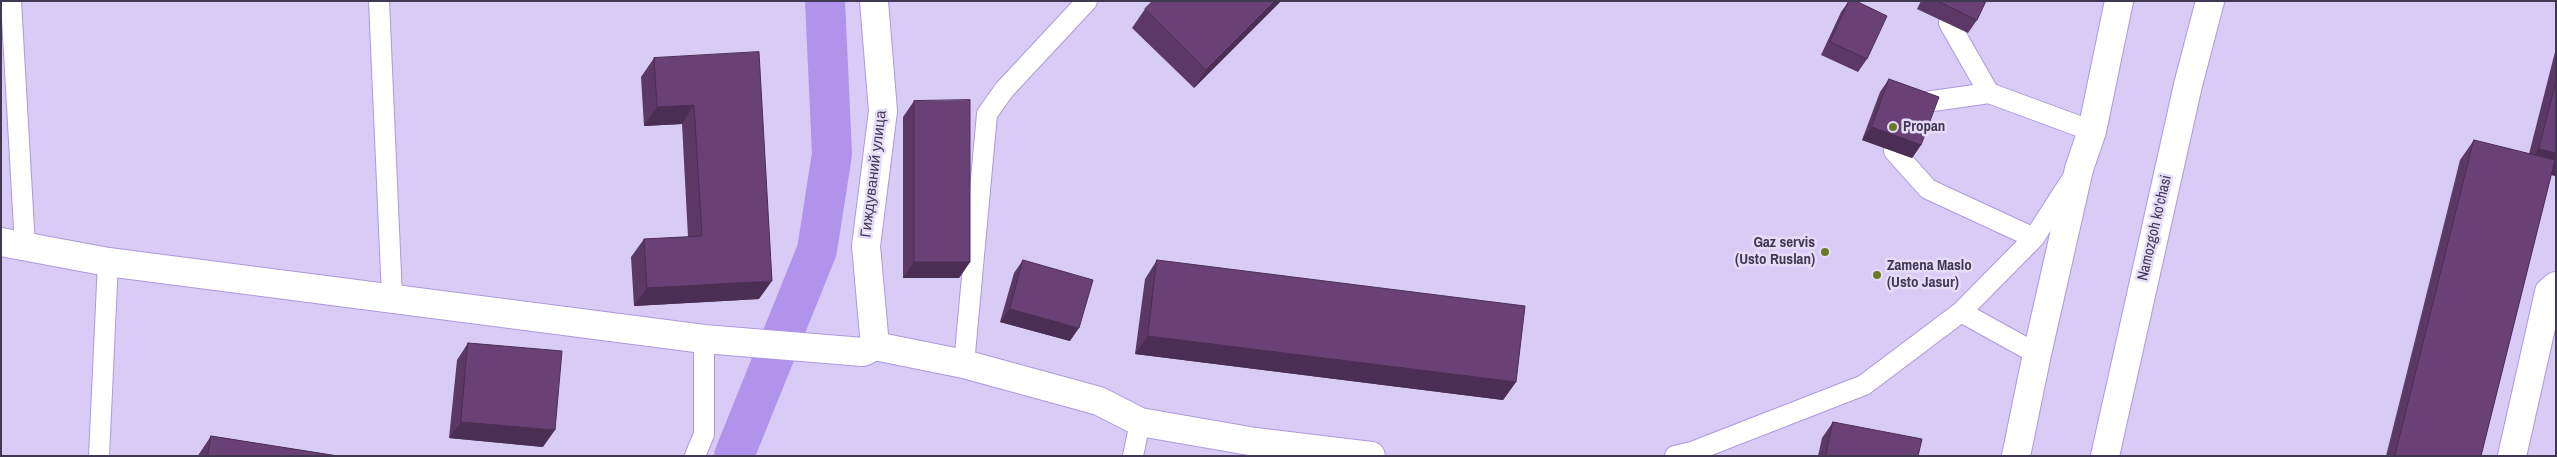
<!DOCTYPE html>
<meta charset="utf-8">
<style>
body{margin:0}
#map{position:relative;width:2557px;height:457px;overflow:hidden;background:#d8ccf6;font-family:"Archivo Narrow",sans-serif}
canvas{display:block}
.frame{position:absolute;inset:0;border:2px solid #403753;pointer-events:none}
</style>
<div id="map">
<canvas width="2557" height="457"></canvas>
<div class="frame"></div>
</div>
<script>
const c = document.querySelector('canvas').getContext('2d');
c.lineJoin = 'round';
function stroke(path, color, width, dash) { c.strokeStyle = color; c.lineWidth = width; c.lineCap = dash ? 'butt' : 'round'; c.setLineDash(dash || []); c.stroke(path); }
function paint(path, color) { c.fillStyle = color; c.fill(path, 'evenodd'); }
function drawText(font, color, halo, rows, align = 'center') {
  c.font = font + ' "Archivo Narrow",sans-serif'; c.lineWidth = 5; c.setLineDash([]); c.textBaseline = 'middle'; c.strokeStyle = halo; c.fillStyle = color; for (const [text, x, y, turn = 0] of rows) {
    c.save(); c.translate(x, y); c.rotate((+turn || 0) * Math.PI / 180); c.textAlign = isNaN(turn) ? turn : align; if (halo) c.strokeText(text, 0, 0); c.fillText(text, 0, 0); c.restore();
  }
}
const canal = new Path2D(`
 M734 456 817 250 832 154 825 1`);
const service = new Path2D(`
 M11 1 25 246
 M379 1 392 297
 M1949 23 1989 93
 M1912 104 1989 93 2092 131
 M1894 151 1928 189 2034 238
 M1961 312 2037 354
 M964 364 987 114 1004 90 1087 1
 M99 456 108 262
 M695 456 704 434V339
 M1133 456 1140 422
 M1675 456 1692 452 1864 385 1961 312 2034 238 2072 179`);
const minor = new Path2D(`
 M874 1 883 111 866 246 875 346
 M1 242 108 262 704 339 863 352 875 346 964 364 1099 401 1140 422 1255 442 1371 456
 M2512 456 2549 292 2556 286`);
const secondary = new Path2D(`
 M2016 456 2037 354 2079 169 2092 131 2119 1
 M2105 456 2188 85 2210 1`);
const wall = new Path2D(`
 M1153 1H1281L1194 88 1132 28 1145 9Z
 M1849 1H1856L1867 59 1858 72 1821 55 1841 12Z
 M1921 1H1986L1977 20 1968 33 1917 9Z
 M2556 48V176L2551 175 2481 456H2386L2460 160 2474 140 2529 154Z
 M759 52V299L634 306 631 257 644 239 688 237 682 124 644 126 641 77 654 58Z
 M1889 79 1921 145 1912 158 1862 140 1880 92Z
 M914 101 970 262 959 278H903V117Z
 M1023 260 1070 341 1000 322 1014 273Z
 M1157 260 1516 382 1503 400 1135 354 1145 279Z
 M468 343 543 447 449 438 457 360Z
 M1833 422 1918 456H1818L1822 438Z
 M211 436 338 456H198L199 454Z`);
const shadedWall = new Path2D(`
 M1275 1H1281L1194 88 1206 70Z
 M694 105 682 124 644 126 657 107Z
 M1872 127 1921 145 1912 158 1862 140Z
 M2539 149 2556 153V176L2525 169Z
 M914 262H970L959 278H903Z
 M772 281 759 299 634 306 647 288Z
 M1010 309 1079 328 1070 341 1000 322Z
 M1148 336 1516 382 1503 400 1135 354Z
 M461 422 555 430 543 447 449 438Z`);
const building = new Path2D(`
 M1153 1H1275L1206 70 1145 9Z
 M1849 1H1856L1887 16 1867 59 1830 42Z
 M1938 1H1986L1977 20Z
 M759 52 772 281 647 288 644 239 702 236 694 105 657 107 654 58Z
 M1889 79 1939 97 1921 145 1872 127Z
 M2556 82V153L2539 149Z
 M970 100V262H914V101Z
 M2474 140 2555 160 2481 456H2395Z
 M1023 260 1093 280 1079 328 1010 309Z
 M1157 260 1525 306 1516 382 1148 336Z
 M468 343 562 351 555 430 461 422Z
 M1833 422 1922 439 1918 456H1826Z
 M211 436 338 456H208Z`);
const markers = [
 [1893,127,5,"#6c7a28"],
 [1825,252,5,"#6c7a28"],
 [1877,275,5,"#6c7a28"]
];
const poiNames = [
 ["Propan",1903,127],
 ["Gaz servis",1815,243,"right"],
 ["(Usto Ruslan)",1815,260,"right"],
 ["Zamena Maslo",1887,266],
 ["(Usto Jasur)",1887,283]
];
const streetNames = [
 ["Гиждуваний улица",874,174,-83],
 ["Namozgoh ko'chasi",2155,228,-77]
];
stroke(canal, '#b193ec', 40);
stroke(service, '#ae99db', 22);
stroke(minor, '#ae99db', 30);
stroke(secondary, '#ae99db', 30);
stroke(service, '#fff', 20);
stroke(minor, '#fff', 28);
stroke(secondary, '#fff', 28);
paint(wall, '#5b3865');
paint(shadedWall, '#4a2e53');
paint(building, '#6a4176');
stroke(building, '#4a2e53', 1);
for (const [x, y, r, color] of markers) { const dot = new Path2D(); dot.arc(x, y, r, 0, 2 * Math.PI); c.fillStyle = color; c.fill(dot); stroke(dot, '#e4dcf8', 2); }
drawText('bold 15px', '#403753', '#e4dcf8', poiNames, 'left');
drawText('15px', '#403753', '#e4dcf8', streetNames);
</script>
